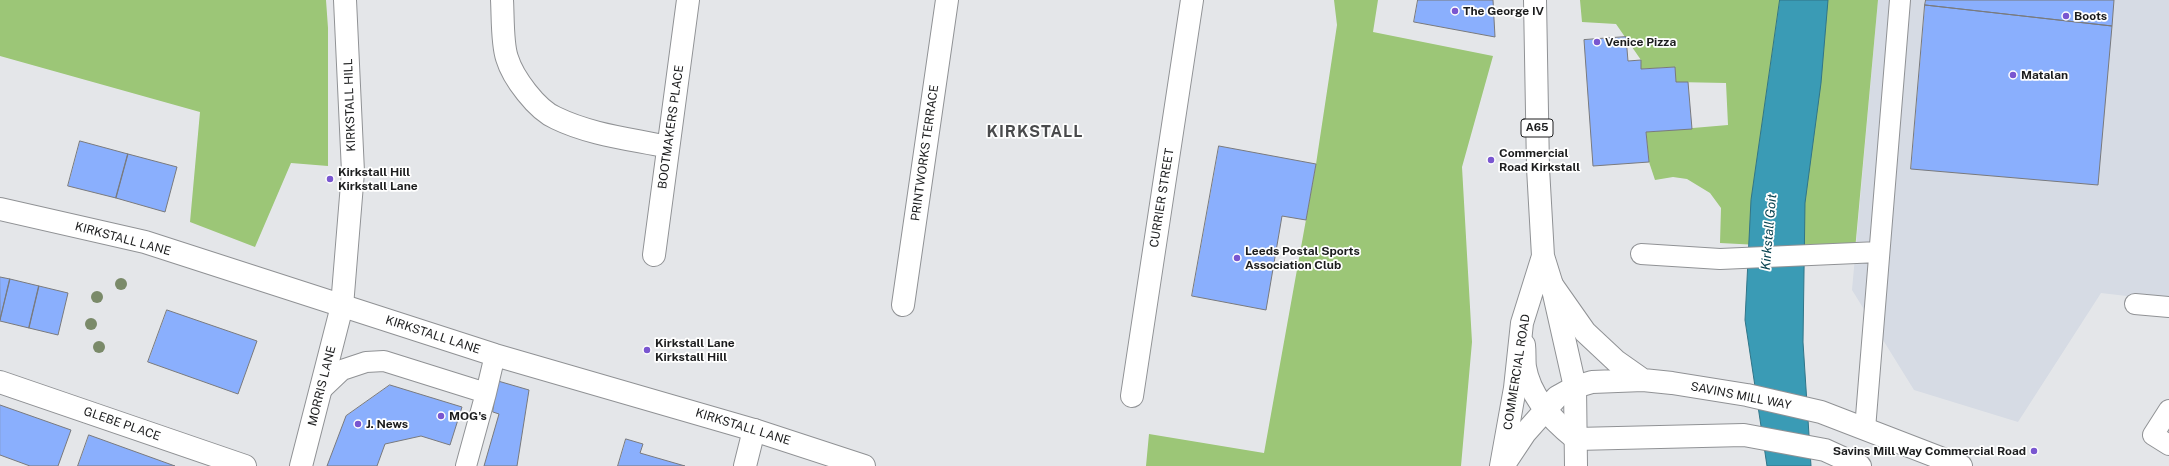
<!DOCTYPE html>
<style>
body{margin:0}
canvas{display:block;background:#e4e6e9}
</style>
<canvas width="2169" height="466"></canvas>
<script>
const c = document.querySelector('canvas').getContext('2d');
c.lineJoin = 'round';
function paint(path, color) { c.fillStyle = color; c.fill(path, 'evenodd'); }
function stroke(path, color, width, dash) { c.strokeStyle = color; c.lineWidth = width; c.lineCap = dash ? 'butt' : 'round'; c.setLineDash(dash || []); c.stroke(path); }
function drawText(font, color, halo, rows, align = 'center') {
  c.font = font + ' "Public Sans",sans-serif'; c.lineWidth = 3.5; c.setLineDash([]); c.textBaseline = 'middle'; c.strokeStyle = halo; c.fillStyle = color; for (const [text, x, y, turn = 0] of rows) {
    c.save(); c.translate(x, y); c.rotate((+turn || 0) * Math.PI / 180); c.textAlign = isNaN(turn) ? turn : align; if (halo) c.strokeText(text, 0, 0); c.fillText(text, 0, 0); c.restore();
  }
}
const built = new Path2D(`
 M1878 0H2169V301L2101 293 2018 422 1914 390 1852 290Z`);
const green = new Path2D(`
 M0 0H326L328 28V166L291 163 255 247 190 222 200 112 0 56Z
 M1334 0H1378L1373 32 1493 56 1462 167 1472 342 1461 466H1146L1149 434 1264 453 1316 164 1337 25Z
 M1580 0H1878L1855 250 1720 243 1721 208 1710 193 1687 179 1673 177 1655 180 1649 162 1646 132 1728 125 1726 83 1676 82 1674 67 1641 69V60L1616 24 1582 22Z`);
const water = new Path2D(`
 M1780 0H1828L1821 83 1805 203 1803 342 1811 466H1767L1745 320 1751 200Z`);
const building = new Path2D(`
 M1418 0H1493L1495 37 1414 22Z
 M1926 0H2114L2112 26 1925 5Z
 M1925 5 2112 26 2098 185 1911 169Z
 M1626 37 1628 61 1641 60V69L1675 67 1676 82H1688L1692 129 1646 132 1649 162 1593 166 1584 40Z
 M80 141 128 154 116 198 68 186Z
 M1219 146 1316 164 1306 220 1282 216 1266 310 1192 296Z
 M128 154 177 167 165 212 116 198Z
 M0 277 10 279 0 320Z
 M10 279 39 286 29 328 0 321Z
 M39 286 68 293 58 335 29 328Z
 M167 310 257 341 238 394 148 362Z
 M498 381 529 390 517 466H484L499 414 493 412Z
 M390 385 462 407 450 445 421 436 385 444 377 466H327L346 416Z
 M0 405 71 430 58 466H30L0 455Z
 M89 435 175 466H78Z
 M626 439 643 444 640 453 685 466H618Z`);
const service = new Path2D(`
 M1641 254 1720 259 1879 252
 M2135 304 2169 307
 M322 389 342 370 366 362 384 361 486 393 495 355
 M2169 410 2153 435 2169 445
 M1865 429 1900 0
 M466 466 486 393`);
const minor = new Path2D(`
 M502 0C503 16 502 44 507 58 513 78 537 110 556 118 591 135 631 139 668 147
 M654 255 688 0
 M903 305 947 0
 M0 382 245 466
 M1132 396 1192 0
 M745 466 754 430`);
const tertiary = new Path2D(`
 M1552 285 1585 332 1616 361 1643 380
 M1524 345C1525 353 1524 360 1525 367 1530 397 1553 421 1576 439L1744 435 1825 450 1860 466
 M301 466 342 306 353 172 345 0
 M1503 466 1525 433 1557 397 1575 387 1592 382 1643 380 1672 383 1747 395 1821 412 1961 466`);
const secondary = new Path2D(`
 M0 209 145 242 495 355 754 430 864 466`);
const primary = new Path2D(`
 M1535 0 1538 168 1543 256 1552 285 1575 387 1576 466
 M1501 466 1515 388 1522 323 1543 256`);
const trees = [
 [121,284],
 [97,297],
 [91,324],
 [99,347]
];
const markers = [
 [1455,11,4,"#7956d0"],
 [2066,16,4,"#7956d0"],
 [1597,42,4,"#7956d0"],
 [2013,75,4,"#7956d0"],
 [1491,160,4,"#7956d0"],
 [330,179,4,"#7956d0"],
 [1237,258,4,"#7956d0"],
 [647,350,4,"#7956d0"],
 [441,416,4,"#7956d0"],
 [358,424,4,"#7956d0"],
 [2034,451,4,"#7956d0"]
];
const shields = [
 [1537,128,32]
];
const shieldNames = [
 ["A65",1537,128]
];
const poiNames = [
 ["The George IV",1463,11],
 ["Boots",2074,16],
 ["Venice Pizza",1605,42],
 ["Matalan",2021,75],
 ["Commercial",1499,153],
 ["Road Kirkstall",1499,167],
 ["Kirkstall Hill",338,172],
 ["Kirkstall Lane",338,186],
 ["Leeds Postal Sports",1245,251],
 ["Association Club",1245,265],
 ["Kirkstall Lane",655,343],
 ["Kirkstall Hill",655,357],
 ["MOG's",449,416],
 ["J. News",366,424],
 ["Savins Mill Way Commercial Road",2026,451,"right"]
];
const streetNames = [
 ["KIRKSTALL HILL",350,105,-92],
 ["BOOTMAKERS PLACE",671,127,-82],
 ["PRINTWORKS TERRACE",925,153,-82],
 ["CURRIER STREET",1162,198,-81],
 ["KIRKSTALL LANE",123,239,15],
 ["KIRKSTALL LANE",433,335,18],
 ["COMMERCIAL ROAD",1517,372,-81],
 ["MORRIS LANE",322,386,-76],
 ["SAVINS MILL WAY",1741,396,11],
 ["GLEBE PLACE",122,424,19],
 ["KIRKSTALL LANE",743,427,17]
];
const waterNames = [
 ["Kirkstall Goit",1769,232,-85]
];
const districtNames = [
 ["KIRKSTALL",1035,132]
];
paint(built, '#d6dbe4');
paint(green, '#9cc677');
paint(water, '#3a9bb5');
stroke(water, '#317588', 1);
paint(building, '#8aaffd');
stroke(building, '#797a7d', 1);
stroke(service, '#909295', 22);
stroke(minor, '#909295', 24);
stroke(tertiary, '#909295', 24);
stroke(secondary, '#909295', 24);
stroke(primary, '#909295', 24);
stroke(service, '#fff', 20);
stroke(minor, '#fff', 22);
stroke(tertiary, '#fff', 22);
stroke(secondary, '#fff', 22);
stroke(primary, '#fff', 22);
c.fillStyle = '#7a8a69';
for (const [x, y] of trees) { c.beginPath(); c.arc(x, y, 6, 0, 2 * Math.PI); c.fill(); }
for (const [x, y, r, color] of markers) { const dot = new Path2D(); dot.arc(x, y, r, 0, 2 * Math.PI); c.fillStyle = color; c.fill(dot); stroke(dot, '#fff', 1.5); }
for (const [x, y, w] of shields) { const box = new Path2D(); box.roundRect(x - w / 2, y - 9, w, 18, 3); c.fillStyle = '#fff'; c.fill(box); stroke(box, '#1c1d1e', 1); }
drawText('bold 11px', '#1c1d1e', null, shieldNames);
drawText('bold 12px', '#1c1d1e', '#fff', poiNames, 'left');
drawText('12px', '#1c1d1e', '#fff', streetNames);
drawText('italic 13px', '#074250', '#fff', waterNames);
c.letterSpacing = '1px';
drawText('bold 16px', '#494a4c', '#fff', districtNames);
c.letterSpacing = '0px';
</script>
